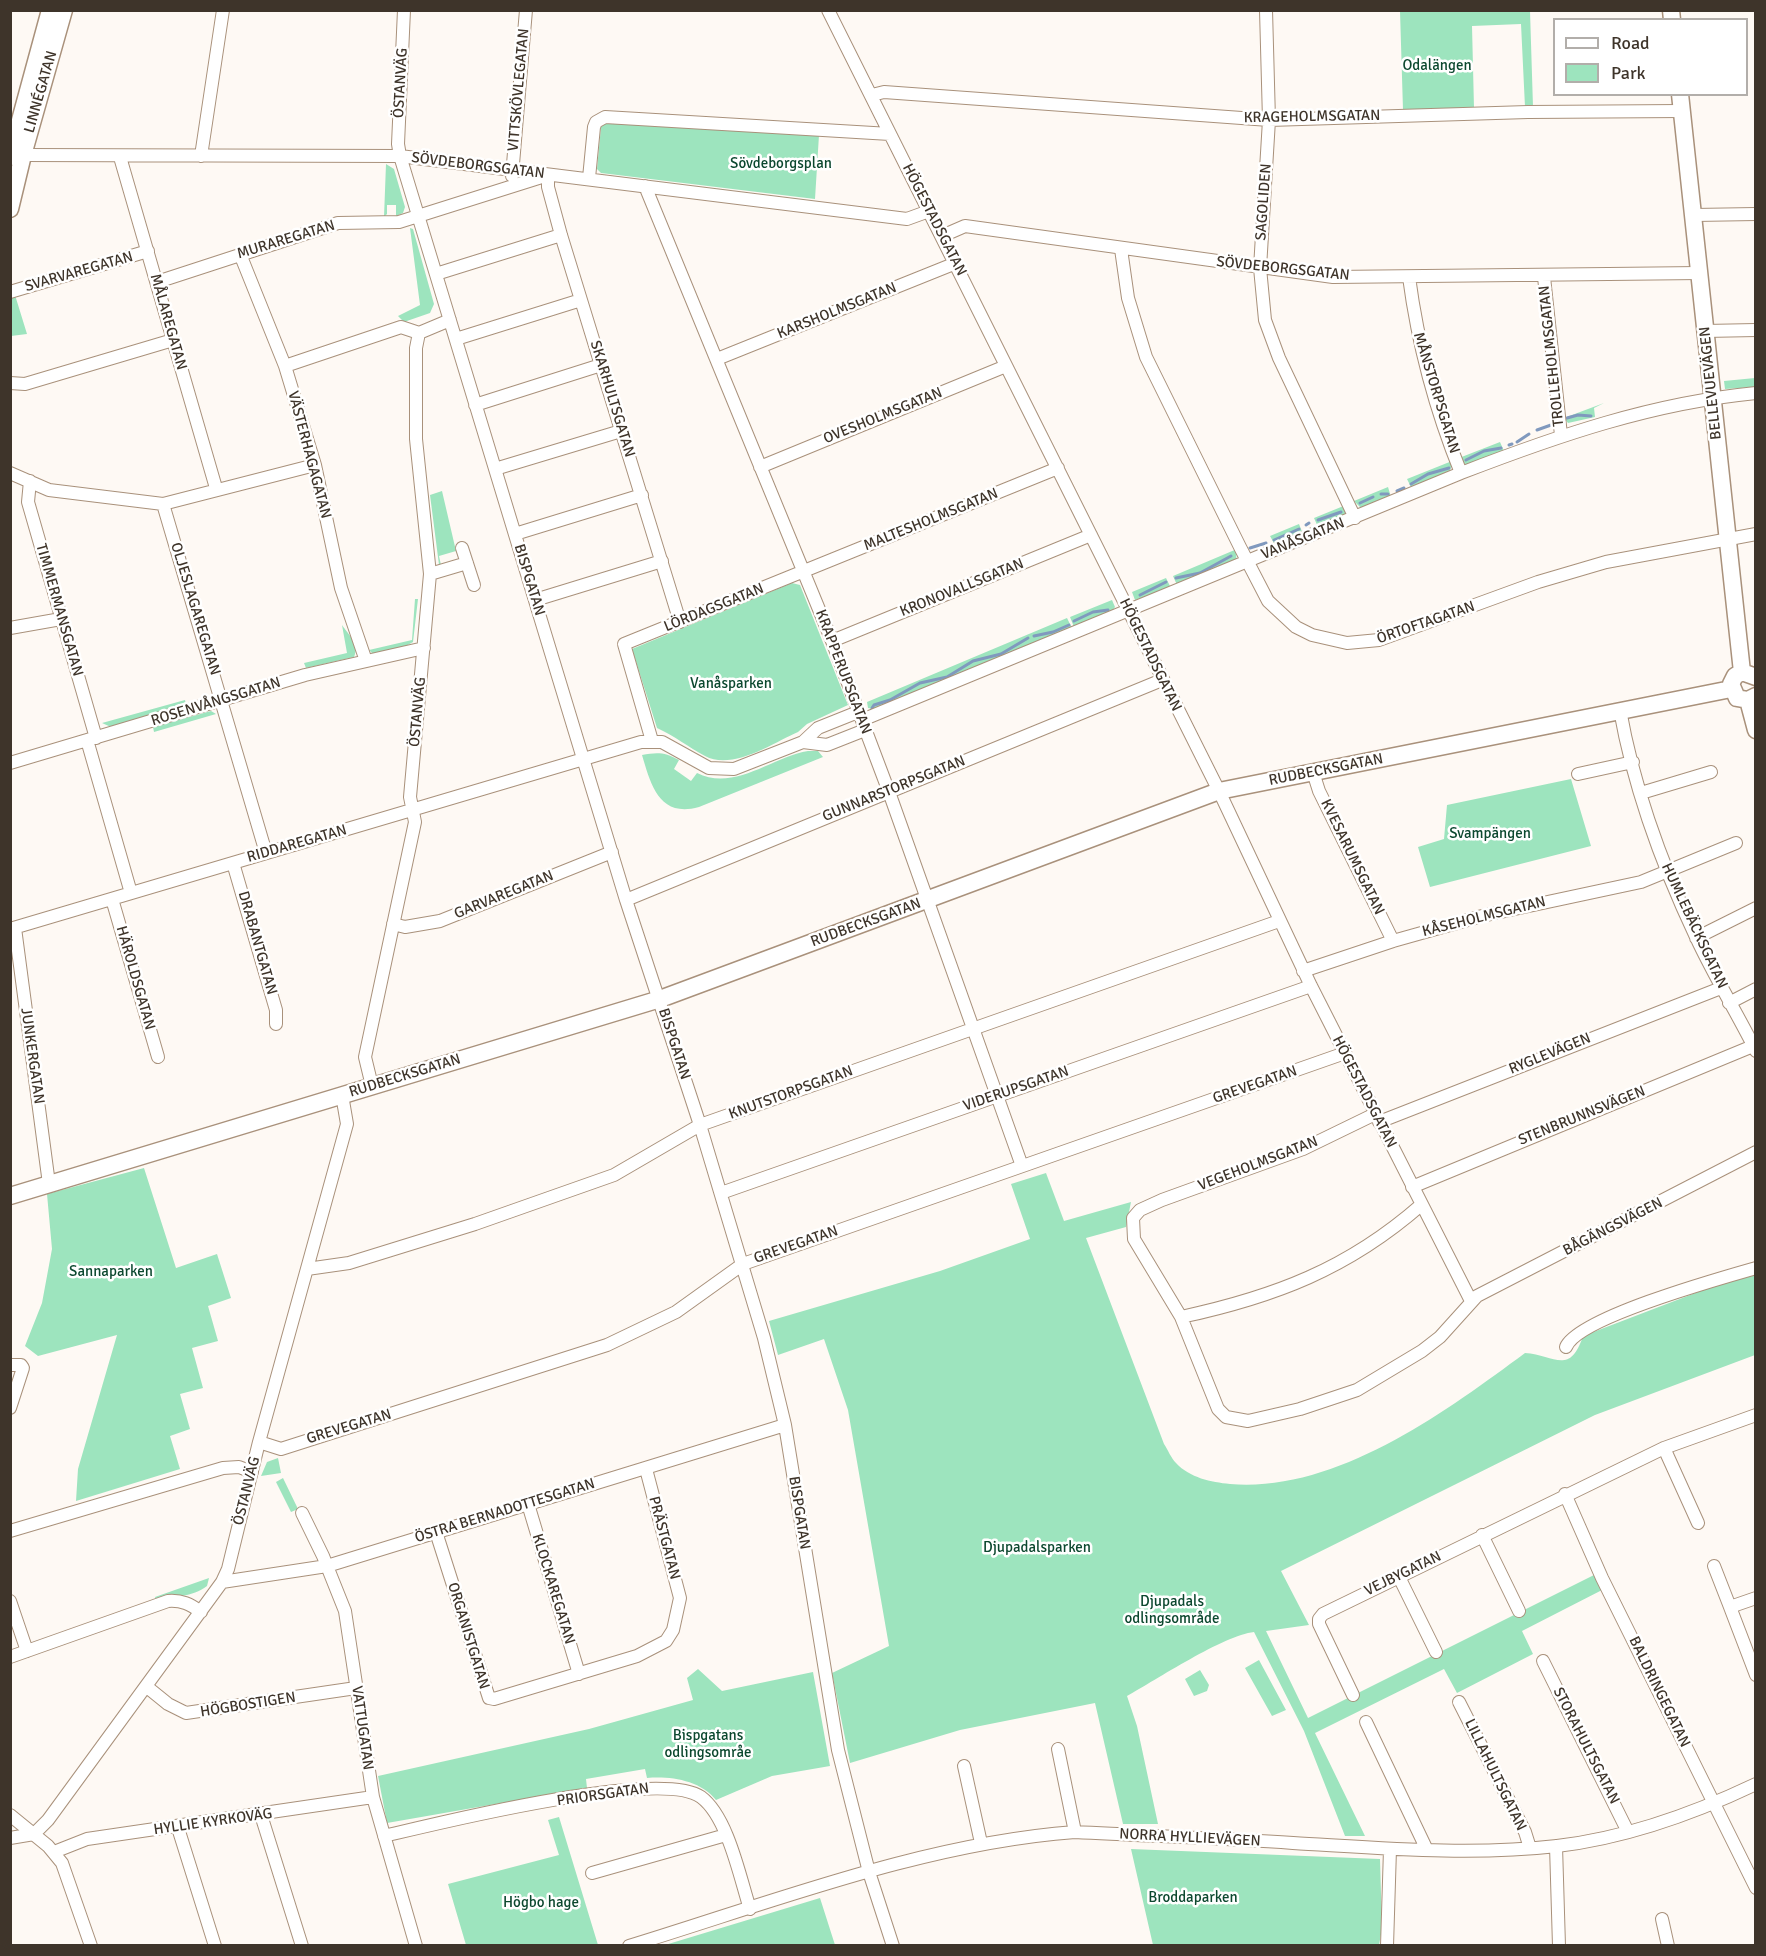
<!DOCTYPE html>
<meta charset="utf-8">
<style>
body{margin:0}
#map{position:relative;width:1766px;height:1956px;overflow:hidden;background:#fef9f4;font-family:Signika,sans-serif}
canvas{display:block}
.frame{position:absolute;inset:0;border:12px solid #3e342a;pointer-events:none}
.legend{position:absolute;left:1553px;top:18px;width:195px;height:78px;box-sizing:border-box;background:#fff;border:2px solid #b2aeaa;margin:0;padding:8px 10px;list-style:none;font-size:18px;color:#3e342a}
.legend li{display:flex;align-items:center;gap:12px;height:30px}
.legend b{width:30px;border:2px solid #b2aeaa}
</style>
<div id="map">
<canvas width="1766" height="1956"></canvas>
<div class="frame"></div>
<ul class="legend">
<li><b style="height:8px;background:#fff"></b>Road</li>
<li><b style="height:16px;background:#9de4be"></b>Park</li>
</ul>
</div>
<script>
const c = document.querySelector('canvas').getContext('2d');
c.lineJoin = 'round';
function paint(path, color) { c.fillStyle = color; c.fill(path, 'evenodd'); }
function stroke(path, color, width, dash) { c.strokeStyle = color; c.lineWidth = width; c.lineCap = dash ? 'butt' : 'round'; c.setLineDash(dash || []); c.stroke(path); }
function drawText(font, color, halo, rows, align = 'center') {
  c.font = font + ' Signika,sans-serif'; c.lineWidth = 5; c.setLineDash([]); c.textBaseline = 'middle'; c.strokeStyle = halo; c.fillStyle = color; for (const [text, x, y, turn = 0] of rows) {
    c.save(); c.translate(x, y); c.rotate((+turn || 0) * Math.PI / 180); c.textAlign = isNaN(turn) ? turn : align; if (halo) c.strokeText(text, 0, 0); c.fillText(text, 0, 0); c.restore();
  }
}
const green = new Path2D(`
 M1400 11H1530L1533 107H1525L1521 24 1472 26 1474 108 1403 110Z
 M605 123 819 135 815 199 601 173 597 169 601 127Z
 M386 164 394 169 405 207 403 213 396 216V205H387V214L384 217Z
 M410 228 413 229 434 304 430 313 404 322 398 316 420 305Z
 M15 295 27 334 11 336V296Z
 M1755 378V387L1725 389 1724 381Z
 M1604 403 1594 408 1595 417 1568 423 1564 418Z
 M1500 442 1504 451 1468 465 1463 463 1459 458Z
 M1452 461 1450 472 1412 489 1407 479Z
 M1388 487 1391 497 1361 508 1354 501Z
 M442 491 456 551 439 556 441 565H439L430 495Z
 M1346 505 1345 515 1318 527 1314 518Z
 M1299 524 1303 534 1275 545 1270 536Z
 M1237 549 1236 560 1177 585 1173 576Z
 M1166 578 1171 588 1135 600 1132 592Z
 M792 583 800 585 848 705 807 724 798 732C773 743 732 771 705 756 688 747 675 736 657 728L632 649Z
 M415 599H418L413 642 406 646 373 654 369 650 412 640Z
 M1112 600 1115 607 1113 610 1074 627 1070 617Z
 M1067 618 1072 628 874 709 868 708 867 702Z
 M342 625C349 635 360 645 354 657L306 668 304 663 347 653Z
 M185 700 186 705 111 727 102 723Z
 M211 711 216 714 154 732 153 727Z
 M808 751H818L823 757 699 807C659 818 651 785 642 755 657 752 665 752 679 760L674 769 691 781 697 773C734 792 772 757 808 751Z
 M1571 779 1591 846 1430 887 1418 847 1444 839 1447 805Z
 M144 1168 176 1268 217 1254 231 1298 208 1306 218 1341 192 1348 203 1388 180 1394 190 1429 170 1436 180 1469 76 1501 78 1469 117 1335 38 1356 25 1346 42 1303 52 1249 47 1194Z
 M1046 1173 1064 1221 1131 1202 1126 1227 1086 1238 1164 1444C1168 1450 1171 1458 1176 1463 1190 1478 1211 1482 1230 1484 1335 1493 1444 1413 1525 1353 1554 1355 1570 1376 1583 1336L1711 1287 1756 1275 1755 1355 1595 1415 1281 1571 1309 1625 1266 1631 1308 1718 1596 1574 1604 1589 1522 1631 1533 1654 1457 1693 1444 1669 1315 1733 1365 1836H1345L1304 1731 1254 1632C1224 1635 1156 1680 1127 1696L1137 1726 1158 1824H1123L1095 1703 960 1730 850 1763 832 1673 889 1646 848 1410 824 1339 778 1355 769 1321 940 1271 1030 1239 1011 1184Z
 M278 1458 281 1473 261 1476 267 1462Z
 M283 1478 298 1509 291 1512 276 1482Z
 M209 1578 207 1586C192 1598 174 1595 156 1601L155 1597Z
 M1259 1660 1286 1710 1272 1716 1245 1668Z
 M698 1669 722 1691 813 1672 830 1766 772 1776 716 1800C700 1780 670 1776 647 1778L645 1769 586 1779 587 1788 387 1823 378 1776 589 1729 693 1700 687 1678Z
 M1200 1670 1209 1685 1207 1691 1194 1696 1185 1679Z
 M559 1817 598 1945H466L448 1884 559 1855 548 1820Z
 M1131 1849 1380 1859 1382 1929 1379 1945H1153Z
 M820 1898 835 1945H665Z`);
const stream = new Path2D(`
 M1567 418 1578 415 1591 416
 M1537 430 1551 425
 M1517 442 1529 434
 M1509 445 1512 444
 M1466 460 1484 451 1501 448
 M1411 484 1428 474 1449 468
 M1397 491 1404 488
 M1381 494H1388
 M1360 503 1373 497
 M1318 520 1341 512
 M1306 525 1309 523
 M1274 540 1299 529
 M1250 548 1266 543
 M1176 578 1200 573 1231 556
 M1140 595 1166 582
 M1074 621 1093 612 1108 610
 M1034 636 1053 632 1069 625
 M872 708 874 705 890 700 920 683 947 677 973 661 1001 654 1028 638`);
const street = new Path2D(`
 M404 10 398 144 400 156 626 900 700 1125 764 1338 785 1425 838 1750 869 1872 893 1946
 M828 10 1219 791 1311 986 1471 1301
 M1266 10 1269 120 1260 268 1265 320 1279 358 1355 518
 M872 95 884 92 1269 120 1528 112 1682 111
 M23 155 400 156 907 219 929 211
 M201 156 223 10
 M120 157 216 488
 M512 176 526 10
 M589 178 594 127 596 122 605 117 890 134
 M645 186 832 641 889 792 1022 1166
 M1694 215 1756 214
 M942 236 965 226 1333 277 1700 273
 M1121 249 1128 298 1146 357 1240 547 1268 601 1296 627 1312 635 1347 643 1379 640 1538 582 1606 562 1756 534
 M240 254 285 366 315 465 341 588 366 661
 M436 274 561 235
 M1409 277C1418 345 1435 409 1461 473
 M1544 277 1561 435
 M157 282 338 223 399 222 548 175V187L561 235 680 622
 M10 292 148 251
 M1705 331 1756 330
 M456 339 581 300
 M717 359 956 263
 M285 366 401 327 419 333 450 320
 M10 383 25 384 173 340
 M475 405 601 365
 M760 467 1006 366
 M495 469 621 431
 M10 473 49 490 163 504 315 465
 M30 481 28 502 96 738
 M163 504 266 853
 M515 534 642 495
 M462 548 474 585
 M430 574 467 563
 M535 600 662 561
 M10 628 61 619
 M832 641 1091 535
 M1620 710C1634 789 1662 865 1696 937 1714 976 1737 1013 1756 1051
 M862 720 1461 473C1557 436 1652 403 1756 393
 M87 740 131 893
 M652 741 624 644 1058 468
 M803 742 827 745 865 730
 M10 763 305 675 424 648
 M1313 772 1319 791 1393 941
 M1578 774 1633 762
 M1641 793 1711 772
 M233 863 276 1010V1024
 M112 899 158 1057
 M626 900 1162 680
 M393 924 405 927 440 921 612 852
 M15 928 49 1184
 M10 929 641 742H662L709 768 734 769 803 742 818 728 858 712
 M1696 938 1756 908
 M1303 971 1393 941 1482 916 1641 882 1736 843
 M1729 1003 1756 989
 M372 1086 365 1057 415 822 410 797 430 574 416 439V348L419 333
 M1375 1114 1303 1149 1162 1200 1140 1210 1133 1218 1134 1239 1181 1317 1218 1409 1226 1417 1248 1421 1300 1409 1357 1390 1422 1351 1440 1337 1477 1296 1756 1152
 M1379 1122 1721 988
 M1412 1187 1753 1046
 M721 1193 1311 986
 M307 1269 349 1263 475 1224 614 1175 700 1125 1279 921
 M1181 1317C1274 1297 1348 1269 1421 1205
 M1566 1347C1578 1318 1721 1278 1756 1268
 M10 1365H21L23 1368 10 1408
 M259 1442 281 1449 607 1345 676 1312 743 1264 1345 1053
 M1664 1448 1698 1523
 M1565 1494 1602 1578 1756 1888
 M528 1504 579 1674
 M302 1513 323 1556 345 1611 373 1797 416 1946
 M10 1531 223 1468 239 1467 252 1472
 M436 1532 489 1698 494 1699 637 1656 666 1641 673 1630 680 1598 646 1469
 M1482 1535 1519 1611
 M1714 1566 1730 1607
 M1399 1577 1436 1652
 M222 1582 327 1566 785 1425
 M1756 1598 1730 1607 1756 1675
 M10 1601 27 1651
 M10 1657 168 1601C182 1600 190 1604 201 1612
 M1543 1661 1628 1832
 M147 1687 168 1704 186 1713 356 1688
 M1353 1695 1319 1624V1619L1323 1614 1664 1448 1756 1415
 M1459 1702 1525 1832 1530 1848
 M1366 1722 1427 1850
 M1058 1749 1075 1832
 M964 1766 981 1843
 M10 1815 48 1846 62 1863 91 1946
 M261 1815 302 1946
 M178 1828 215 1946
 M34 1834 48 1820 222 1582 228 1569 259 1442 347 1124 342 1095
 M384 1836C439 1823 660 1768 701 1797 728 1817 740 1878 750 1909
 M10 1838 34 1834
 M1556 1846 1559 1946
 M54 1852 87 1839 373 1797
 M592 1873 726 1835
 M1662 1919 1668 1946
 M629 1946C773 1902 925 1843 1075 1832 1148 1836 1221 1838 1293 1843 1381 1848 1469 1856 1557 1846 1626 1838 1693 1814 1756 1784
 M1387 1946 1390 1849`);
const secondary = new Path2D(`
 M1671 10 1672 20
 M1680 94 1742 672
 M10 157 50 10
 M10 209 23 155 64 10
 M1756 677 1742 672 1735 676 1731 684 1737 698 1748 700 1756 696
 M1748 700 1756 730
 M10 1196 660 999 1219 791 1731 689`);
const parkNames = [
 ["Odalängen",1437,66],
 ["Sövdeborgsplan",781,164],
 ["Vanåsparken",731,684],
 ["Svampängen",1490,834],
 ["Sannaparken",111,1272],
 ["Djupadalsparken",1037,1548],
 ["Djupadals",1172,1602],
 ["odlingsområde",1172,1619],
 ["Bispgatans",708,1736],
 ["odlingsområe",708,1753],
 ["Broddaparken",1193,1898],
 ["Högbo hage",541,1903]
];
const streetNames = [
 ["ÖSTANVÄG",401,83,-87],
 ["VITTSKÖVLEGATAN",519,90,-85],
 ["LINNÉGATAN",41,92,-74],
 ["KRAGEHOLMSGATAN",1312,117,-1],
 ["SÖVDEBORGSGATAN",478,166,7],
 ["SAGOLIDEN",1264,202,-86],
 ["HÖGESTADSGATAN",934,220,63],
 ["MURAREGATAN",286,240,-17],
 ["SÖVDEBORGSGATAN",1283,269,6],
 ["SVARVAREGATAN",79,272,-16],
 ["KARSHOLMSGATAN",837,311,-22],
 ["MÅLAREGATAN",168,322,74],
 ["TROLLEHOLMSGATAN",1552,356,-96],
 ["BELLEVUEVÄGEN",1711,383,-96],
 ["MÅNSTORPSGATAN",1436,393,73],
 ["SKARHULTSGATAN",612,399,73],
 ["OVESHOLMSGATAN",883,416,-22],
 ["VÄSTERHAGAGATAN",309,455,75],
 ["MALTESHOLMSGATAN",931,520,-22],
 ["VANÅSGATAN",1303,539,-22],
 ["BISPGATAN",529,580,73],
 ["KRONOVALLSGATAN",962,588,-22],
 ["LÖRDAGSGATAN",714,608,-22],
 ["OLJESLAGAREGATAN",195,609,73],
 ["TIMMERMANSGATAN",59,610,74],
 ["ÖRTOFTAGATAN",1426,623,-19],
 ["HÖGESTADSGATAN",1150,655,64],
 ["KRAPPERUPSGATAN",843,672,69],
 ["ROSENVÅNGSGATAN",216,702,-17],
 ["ÖSTANVÄG",418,712,-85],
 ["RUDBECKSGATAN",1326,770,-11],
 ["GUNNARSTORPSGATAN",894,789,-22],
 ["RIDDAREGATAN",297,844,-16],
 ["KVESARUMSGATAN",1352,857,64],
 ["GARVAREGATAN",504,895,-22],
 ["KÅSEHOLMSGATAN",1484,917,-14],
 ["RUDBECKSGATAN",866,923,-20],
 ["HUMLEBÄCKSGATAN",1694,926,65],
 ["DRABANTGATAN",257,943,74],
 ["HÄROLDSGATAN",135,978,74],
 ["BISPGATAN",674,1044,72],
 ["RYGLEVÄGEN",1550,1054,-22],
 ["JUNKERGATAN",32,1056,82],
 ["RUDBECKSGATAN",405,1076,-17],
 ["GREVEGATAN",1255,1085,-19],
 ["VIDERUPSGATAN",1016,1089,-19],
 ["HÖGESTADSGATAN",1364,1092,63],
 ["KNUTSTORPSGATAN",791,1093,-20],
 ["STENBRUNNSVÄGEN",1582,1116,-22],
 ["VEGEHOLMSGATAN",1258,1164,-21],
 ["BÅGÄNGSVÄGEN",1613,1227,-27],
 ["GREVEGATAN",796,1245,-19],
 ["GREVEGATAN",349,1427,-17],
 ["ÖSTANVÄG",247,1491,-76],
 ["ÖSTRA BERNADOTTESGATAN",505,1511,-17],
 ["BISPGATAN",799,1513,81],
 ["PRÄSTGATAN",664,1538,75],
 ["VEJBYGATAN",1403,1574,-26],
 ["KLOCKAREGATAN",553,1589,73],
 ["ORGANISTGATAN",468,1636,73],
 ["BALDRINGEGATAN",1659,1692,64],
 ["HÖGBOSTIGEN",248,1705,-9],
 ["VATTUGATAN",362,1728,82],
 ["STORAHULTSGATAN",1586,1746,63],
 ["LILLAHULTSGATAN",1495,1775,64],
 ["PRIORSGATAN",603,1795,-8],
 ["HYLLIE KYRKOVÄG",213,1822,-8],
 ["NORRA HYLLIEVÄGEN",1190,1838,3]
];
paint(green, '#9de4be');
stroke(stream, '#8099be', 3);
stroke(street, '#a9917b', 14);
stroke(secondary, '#a9917b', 19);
stroke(street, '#fff', 12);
stroke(secondary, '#fff', 16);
drawText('15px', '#0c482f', '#fff', parkNames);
drawText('15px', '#3e342a', '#fff', streetNames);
</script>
